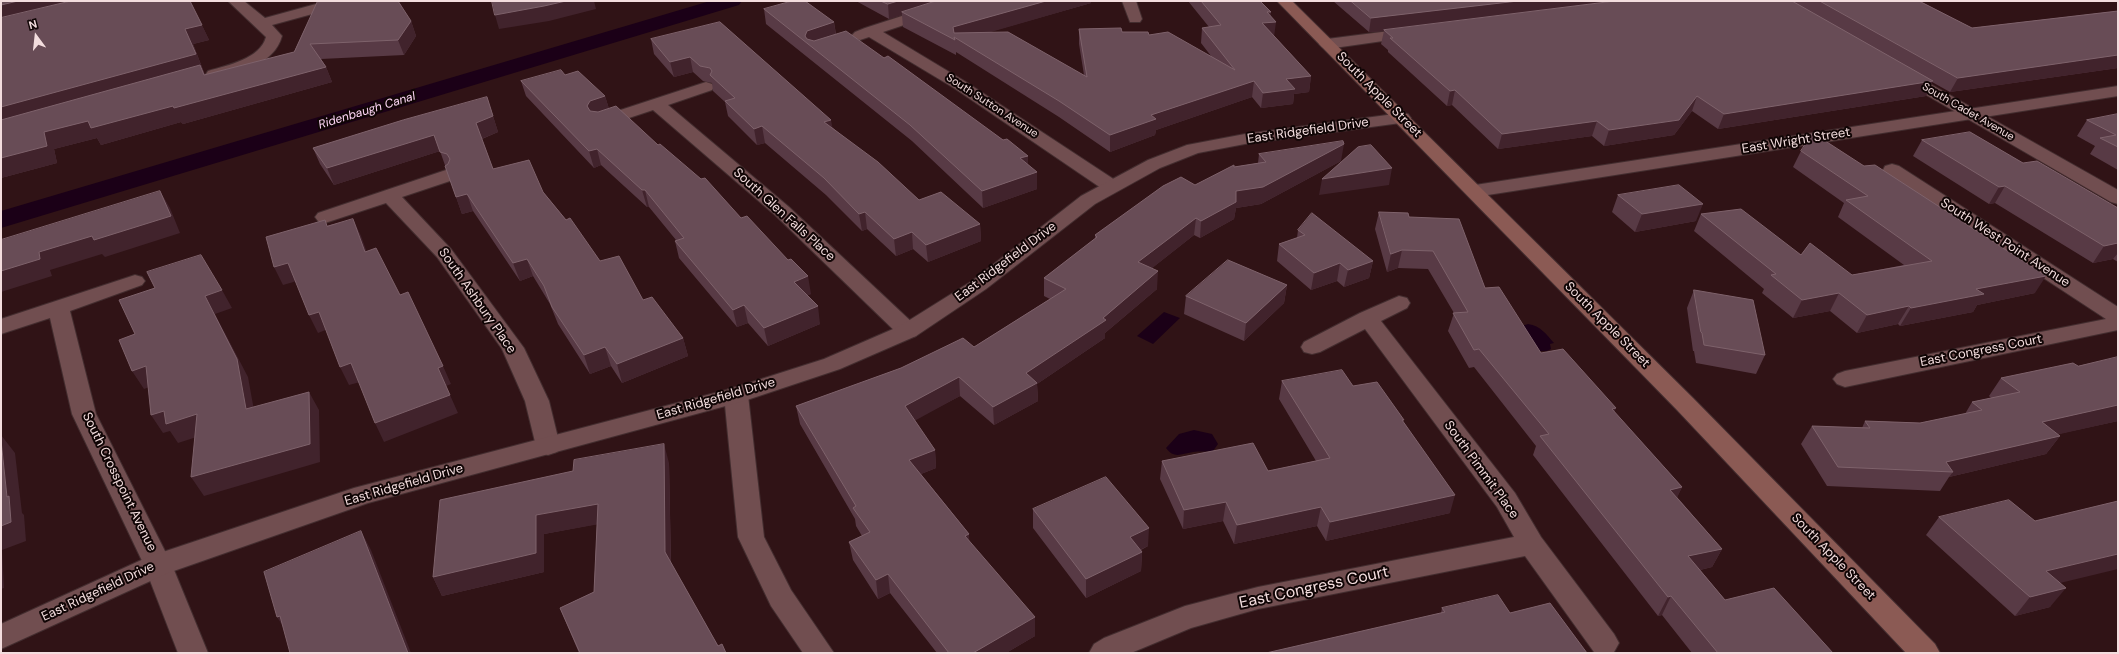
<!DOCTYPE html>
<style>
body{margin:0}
#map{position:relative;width:2119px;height:654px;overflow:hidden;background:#301316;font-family:"DM Sans",sans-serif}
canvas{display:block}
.frame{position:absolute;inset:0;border:2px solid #f3ddde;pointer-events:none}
.north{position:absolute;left:16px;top:16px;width:40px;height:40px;-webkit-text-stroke:3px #100505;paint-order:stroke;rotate:345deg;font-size:11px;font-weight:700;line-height:16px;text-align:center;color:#f3ddde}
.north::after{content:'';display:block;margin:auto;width:14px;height:18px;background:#f3ddde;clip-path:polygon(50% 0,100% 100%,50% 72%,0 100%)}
</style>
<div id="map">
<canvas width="2119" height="654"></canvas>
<div class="frame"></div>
<div class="north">N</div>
</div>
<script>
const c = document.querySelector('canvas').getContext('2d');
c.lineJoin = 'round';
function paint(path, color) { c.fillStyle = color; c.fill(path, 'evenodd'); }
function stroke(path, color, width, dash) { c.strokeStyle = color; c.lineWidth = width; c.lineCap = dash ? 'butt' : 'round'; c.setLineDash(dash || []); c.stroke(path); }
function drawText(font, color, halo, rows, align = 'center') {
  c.font = font + ' "DM Sans",sans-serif'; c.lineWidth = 4; c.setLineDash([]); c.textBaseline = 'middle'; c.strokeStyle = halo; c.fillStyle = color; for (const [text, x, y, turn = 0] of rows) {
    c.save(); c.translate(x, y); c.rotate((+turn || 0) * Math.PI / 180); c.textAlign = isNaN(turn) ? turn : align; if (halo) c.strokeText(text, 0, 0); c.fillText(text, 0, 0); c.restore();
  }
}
const water = new Path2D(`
 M1164 312 1180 318 1153 344 1137 336Z
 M1528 324C1541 326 1546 334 1554 343L1550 344 1551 349 1547 351H1539L1522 326Z
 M1194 430 1212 434 1218 444 1213 451C1206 452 1199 451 1193 452 1181 454 1174 459 1166 448L1179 434Z`);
const canal = new Path2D(`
 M710 1H742L739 5 1 228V211Z`);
const minor = new Path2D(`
 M228 1H244L265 18 327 1H351L349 4 272 25 282 36C274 65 239 73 214 79L208 77 206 74 208 71C228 65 260 59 266 37Z
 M948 1H969L967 4 883 32 966 82 1118 182 1120 186 1118 190 1111 192 1104 190 954 88 869 37 860 40 855 38 852 35 855 32 865 28Z
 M1122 1H1136L1142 19 1140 22H1130Z
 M1413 28 1418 30 1421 33 1418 36 1327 49 1322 47 1319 44 1322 41 1327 39Z
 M1903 70 1909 72 2118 190V204L2111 202 1897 78 1895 75 1897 72Z
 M706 82 712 84 714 87 712 90 668 105 789 207 916 326 919 331 916 336 908 338 900 336 775 215 653 110 602 127 596 126 593 122 596 118Z
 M1892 164 1899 166 2118 307V330L1845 387 1837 384 1833 379 1837 374 1845 371 2106 319 1885 174 1883 170 1885 166Z
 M446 170 453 172 455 176 453 180 402 197 451 249 524 348 549 401 560 446 557 452 548 455 539 452 536 446 525 401 502 349 437 257 386 203 325 223 318 221 315 217 318 213Z
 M135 275 142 277 145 281 142 285 70 311 96 414 172 565 208 653H178L144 565 72 414 50 318 1 334V319Z
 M1399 296 1407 298 1410 303 1407 308 1381 321 1515 493 1541 537 1614 634 1619 643 1614 652H1594L1525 556 1258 609 1191 628 1131 653H1089L1094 644 1104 638 1185 606 1258 587 1514 537 1497 507 1365 329 1320 352 1312 354 1304 352 1301 347 1304 342 1360 313Z
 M736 387 744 389 748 395 764 537 791 590 834 653H803L771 606 738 537 724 395 728 389Z`);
const tertiary = new Path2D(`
 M2118 86V96L1475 197 1468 195 1466 191 1468 187 1475 185Z
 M1402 113 1408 114 1411 118 1408 122 1245 144 1198 153 1160 168 1095 204 986 289 916 336 840 369 744 401 368 503 168 573 1 649V624L148 557 354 488 730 389 824 359 900 326 972 281 1081 196 1148 160 1187 145 1245 134Z`);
const secondary = new Path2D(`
 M1277 1H1292L1693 398 1935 644 1940 653H1906L1677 410Z`);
const wall = new Path2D(`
 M1 1H190L209 40 193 44 205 75 294 52 318 1 411 21 416 36 404 55 321 59 326 67 332 82 183 124 181 122 101 145 97 138 54 149 57 163 1 178Z
 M856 1H1091V3L989 32 1084 75 1079 44V29L1149 35 1211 56 1201 43 1202 28 1209 27 1188 1H1260L1270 16 1274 36 1311 76 1309 92 1294 94 1293 104 1261 108 1252 97 1156 130 1155 135 1110 152 1059 117 956 52V55L903 27 902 15 889 19Z
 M1333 1H1919L1972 28 2118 11V68L1950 92 1932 82 1926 96 1718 129 1692 111 1674 135 1604 146 1592 136 1498 149 1452 105 1447 106 1388 52V50L1381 44 1384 31 1369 32Z
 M764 9 834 22 836 34 884 58 1003 140 1028 156V165L1037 189 983 208 912 141 766 24Z
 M720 22 833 128 919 200 980 224 981 241 928 262 913 249 896 256 867 229 862 231 826 195 765 143 757 145 728 116 725 102 713 91 712 83 703 81 693 72 674 77 654 54 651 39Z
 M565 75 605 96 609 109 658 145 741 218 811 294 807 295 820 324 768 346 748 323 737 327 679 258 675 241 676 240 649 207H647L601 165 594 168 526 96 521 81Z
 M487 97 498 132 482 139 493 169 543 192 600 261 683 338 688 356 622 383 611 366 590 374 558 324 550 304 533 276 520 281 473 211 462 214 440 151 334 185 320 164 313 148Z
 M2118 114V170L2090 154 2095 146 2077 136 2087 120Z
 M1922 140 2023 163 2118 208V262L2113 259 2093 263 1995 203 1989 204 1913 156Z
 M1801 151 2035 293 1977 305 1973 312 1900 326 1898 324 1857 333 1830 311 1793 318 1762 293 1764 289 1694 231 1701 214 1801 255 1852 275 1904 265 1838 217 1844 203 1793 167Z
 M1259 154 1341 161 1261 204 1236 208 1234 219 1200 238 1194 235 1152 268 1157 289 1105 333V338L1037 384 1038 401 994 425 960 396 914 420 935 450 936 468 921 474 969 534V541L1035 636 1006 653H937L890 593 878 599 853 560 849 542 862 536 856 526 855 519 800 424 796 406 974 347 1050 299 1044 296V278L1095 239V235L1195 185 1234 167 1258 163Z
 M1618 195 1696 221 1635 232 1612 212Z
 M1379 212 1409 217 1485 288 1541 353 1614 413 1682 487 1677 497 1722 549 1712 567 1700 570 1725 600 1833 653H1692L1662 615 1658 616 1533 455 1536 446 1474 367 1469 368 1448 331 1454 313 1428 269 1398 268 1387 272 1375 229Z
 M1298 230 1373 261 1369 278 1344 287 1337 281 1311 290 1277 261 1279 244 1297 238Z
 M1287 285 1284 303 1244 341 1184 314 1186 296Z
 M1694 290 1765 355 1756 374 1696 363 1694 351H1693L1687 308Z
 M2001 378 2118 421 2058 434 2060 436 2046 454 1949 477 1940 491 1827 486 1801 444 1812 426 1862 428 1865 421 1920 423 1965 414 1972 402 1991 398 1989 396Z
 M1282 381 1353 386 1404 423 1450 513 1326 541 1317 526 1234 544 1223 521 1183 529 1160 479 1162 461 1268 471 1316 461 1279 399Z
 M669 463 671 563 718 646 726 653H579L560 608 594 592 597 524 544 534V572L442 596 433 577Z
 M1033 509 1148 546 1141 550 1142 552 1141 571 1086 598 1033 528Z
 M1939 517 2060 583 2050 607 2015 616 1926 535Z
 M1442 608 1510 613H1441Z`);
const shadedWall = new Path2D(`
 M18 1H90L1 21V5Z
 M566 1H594L596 9 549 21 499 29 495 15Z
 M898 1H943L902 12V15L889 19 888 4Z
 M1046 1H1091V3L960 41 954 37 953 27Z
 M1518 1H1628L1384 30V31L1369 32 1371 18Z
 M1267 12H1271L1270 22H1276L1274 37 1262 23Z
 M411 21 416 36 404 55 398 40Z
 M834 22 836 37 810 46 805 36 807 31Z
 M202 25 209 40 193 44 203 70H202L208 81 1 125V107L185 29Z
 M2118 55V68L1950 92 1958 78Z
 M690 57 693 72 674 77 670 62Z
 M326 67 332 82 183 124 181 122 101 145 97 138 54 149 57 163 1 178V158L44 132 88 121 173 106Z
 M1311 76 1309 92 1294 94 1293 104 1261 108 1263 93 1286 79Z
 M1254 81 1252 97 1156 130 1155 135 1110 152V135L1151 115Z
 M1933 81 1926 96 1718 129 1724 114Z
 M1455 90 1452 105 1447 106 1450 91Z
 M605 96 610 112 595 117 587 106 590 101Z
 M1697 96 1692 111 1674 135 1604 146 1609 130Z
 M487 97 498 132 481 139 476 123Z
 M831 120 834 136 824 122Z
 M1597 121 1592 136 1498 149 1502 134Z
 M762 126 765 143 757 145 754 129Z
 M434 135 440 151 334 185 327 168Z
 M1344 144 1341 161 1261 204 1236 208 1234 219 1200 238 1201 221 1236 191Z
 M597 149 601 165 594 168 589 151Z
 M1028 156V172L1020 158Z
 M1392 168 1389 185 1319 195 1322 179Z
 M1037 172V189L983 208 982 191Z
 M2005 186 1995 203 1989 204 1999 187Z
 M642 190H645L649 207H647Z
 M160 191 170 208 180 233 105 257 102 254 50 270 52 276 1 292V271Z
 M467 194 473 211 462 214 456 197Z
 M1703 204 1696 221 1635 232 1642 214Z
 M865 212 867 229 862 231 859 214Z
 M1196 218 1194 235 1137 280 1138 262Z
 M353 219 361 236 373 269 365 252Z
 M980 224 981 241 928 262 926 245Z
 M912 232 913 249 896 256 894 239Z
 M2118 243V253L2113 259 2093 263 2104 246Z
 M1402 250 1398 268 1387 272 1391 254Z
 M527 259 533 276 520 281 513 263Z
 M1373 261 1369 278 1344 287 1348 270Z
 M288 263 297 281 283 285 274 267Z
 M1340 263 1337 281 1311 290 1314 273Z
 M1158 271 1157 289 1105 333V338L1037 384 1038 401 994 425 993 407 1026 373 1103 318Z
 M808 276 811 294 797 300 794 282Z
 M2046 276 2035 293 1977 305 1973 312 1900 326 1911 308 1976 289Z
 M1287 285 1284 303 1244 341 1246 323Z
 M222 290 232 308 215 314 248 377 257 427 246 409 205 296Z
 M1839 293 1830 311 1793 318 1802 300Z
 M744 305 748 323 737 327 733 310Z
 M818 306 820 324 768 346 764 328Z
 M1909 306 1898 324 1857 333 1867 315Z
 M319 312 328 329 318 333 309 315Z
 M683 338 688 356 622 383 617 364Z
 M605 347 611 366 590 374 584 355Z
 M351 363 360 382 349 385 340 367Z
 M146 366 158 384 144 389 132 371Z
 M443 366 451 384 446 386 438 368Z
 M959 377 960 396 907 425 905 406Z
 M309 392 319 410 320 462 204 496 191 477Z
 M450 395 458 413 384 442 375 423Z
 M2118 405V421L2029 441 2042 422Z
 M1616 408 1609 427 1612 409Z
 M164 411 197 414 209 433 178 443 170 431 163 433 151 415Z
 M1 435 15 453 22 513 24 515 26 541 2 550 4 588 1 589V526L7 497Z
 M2060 436 2046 454 1949 477 1953 472 1946 462Z
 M664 444 669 463 671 571 665 552Z
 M935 450 936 468 911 478 909 460Z
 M1682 487 1673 506 1670 490Z
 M1455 495 1450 513 1326 541 1330 522Z
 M1226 502 1223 521 1183 529 1184 510Z
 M598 504 605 523 544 534V572L442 596 433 577 536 515Z
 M1321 507 1317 526 1234 544 1237 525Z
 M1149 528 1148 546 1129 555 1130 537Z
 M361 531 371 550 411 653H408Z
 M969 534 970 553 965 536Z
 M1722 549 1712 567 1679 575 1688 556Z
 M1142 552 1141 571 1086 598V579Z
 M2118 554V569L2031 590 2046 571Z
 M888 574 890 593 878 599 876 580Z
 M2066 588 2050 607 2015 616 2030 597Z
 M1671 596 1662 615 1658 616 1668 597Z
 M280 616 289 636 277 617Z
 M1035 617V636L1006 653H973Z`);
const building = new Path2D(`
 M1 1H18L1 5Z
 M71 1H190L202 25 185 29 196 54 1 107V18Z
 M318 1H398L411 21 398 40 310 44 326 67 174 108 173 106 91 128 88 121 44 132 47 146 1 158V120L200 65 204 75 294 52Z
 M492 1H566L544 6 495 15Z
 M792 1H805L834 22 807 31 805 36 807 39 814 41 846 31 884 58 888 56 1003 140 1007 139 1028 156 1020 158 1037 172 982 191 910 125 764 9Z
 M881 1H898L888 4Z
 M936 1H1046L953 27 954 33 1008 32 1087 77 1079 29 1121 28 1122 32H1148L1149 35 1168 32 1235 70 1202 28 1221 25 1201 1H1260L1271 12H1267L1276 22 1262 23 1311 76 1286 79 1295 89 1263 93 1254 81 1151 115 1156 119 1110 135 1059 101 954 37 955 40 902 12Z
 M1351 1H1518L1371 18Z
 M1615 1H1792L1933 81 1724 114 1697 96 1679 120 1609 130 1597 121 1502 134 1455 90 1450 91 1390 38H1393L1384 30Z
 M1820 1H1919L1972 28 2118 11V55L1958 78Z
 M720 22 831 120 824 122 878 162 919 200 941 192 980 224 926 245 912 232 894 239 865 212 859 214 824 178 762 126 754 129 725 101 735 98 710 75 712 71 710 68 700 66 690 57 670 62 651 39Z
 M561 70 565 75 578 71 605 96 590 101 587 106 590 111 598 112 616 106 658 145 660 144 701 179 705 178 741 218 747 216 788 260 791 259 808 276 794 282 818 306 764 328 744 305 733 310 675 241 684 238 645 190H642L597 149 589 151 521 81Z
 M487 97 493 116 476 123 493 169 529 160 543 192 566 220 570 218 600 261 619 256 643 300 652 297 683 338 617 364 605 347 584 355 552 307 544 286 527 259 513 263 467 194 456 197 445 166 448 164 450 159 447 154 440 152 434 135 327 168 313 148 403 120Z
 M2118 114V147L2100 138 2116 135 2087 120Z
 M1970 132 2023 163 2037 161 2118 208V243L2104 246 2005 186 1999 187 1922 140Z
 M1813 133 1864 166 1875 165 2046 276 1976 289 1984 294 1911 308 1909 306 1867 315 1839 293 1802 300 1771 275 1776 274 1701 214 1741 209 1801 255 1810 243 1852 275 1932 261 1846 200 1868 196 1801 151Z
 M1343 141 1344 144 1263 187 1236 191V202L1201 221 1196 218 1138 262 1158 271 1103 318 1106 320 1026 373 1037 383 993 407 959 377 905 406 935 450 909 460 969 534 965 536 1035 617 973 653H949L888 574 876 580 849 542 870 532 853 508 856 506 796 406 901 368 963 338 974 347 1066 289 1044 278 1097 237 1095 235 1163 186 1181 177 1195 185 1234 165V167L1266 162 1259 154Z
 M1371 145 1392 168 1322 179 1358 147Z
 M1679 185 1703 204 1642 214 1618 195Z
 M160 191 171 216 94 240 92 236 39 252 40 259 1 271V240Z
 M1379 212 1408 213 1409 217 1459 219 1485 288 1499 287 1541 353 1563 349 1616 408 1612 409 1682 487 1670 490 1722 549 1688 556 1725 600 1774 588 1833 653H1718L1671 596 1668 597 1540 436 1549 434 1479 349 1474 350 1453 313 1468 312 1433 251 1402 250 1391 254Z
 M1312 213 1373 261 1348 270 1340 263 1314 273 1279 244 1305 235 1298 230Z
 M353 219 365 252 376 248 400 295 408 292 443 366 438 368 450 395 375 423 351 363 340 367 319 312 309 315 288 263 274 267 266 237 325 220 327 226Z
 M201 255 222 290 205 296 237 359 246 409 309 392 310 444 191 477 197 414 166 424 164 411 151 415 146 366 132 371 119 340 135 334 119 300 155 288 147 272Z
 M1228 260 1287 285 1246 323 1186 296Z
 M1694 290 1753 300 1765 355 1704 345 1702 333 1701 332Z
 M2118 357V405L2042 422 2060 436 1946 462 1953 472 1838 467 1812 426 1870 428 1865 421 1920 423 1982 410 1972 402 2020 392 2001 378 2073 363 2078 366Z
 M1342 370 1353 386 1377 382 1404 420H1402L1455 495 1330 522 1321 507 1237 525 1226 502 1184 510 1162 461 1253 443 1268 471 1330 458 1282 381Z
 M1 440 7 497 9 496 11 522 1 526Z
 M664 444 665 552 718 646 722 644 726 653H580L560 608 594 592 598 504 536 515V553L433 577 440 500 573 471 574 460Z
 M1106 477 1149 528 1130 537 1142 552 1086 579 1033 509Z
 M2009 500 2035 521 2118 501V554L2046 571 2066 588 2030 597 1939 517Z
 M361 531 408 653H290L280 616 277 617 264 572Z
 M1498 595 1510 613 1550 603 1587 653H1266L1445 612 1442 608Z`);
const farStreetnames = [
 ["South Sutton Avenue",992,106,33],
 ["South Cadet Avenue",1968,112,30]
];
const farWaternames = [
 ["Ridenbaugh Canal",367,111,-17]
];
const streetNames = [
 ["South Apple Street",1379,95,45],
 ["East Ridgefield Drive",1308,131,-8],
 ["East Wright Street",1796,141,-9],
 ["South Glen Falls Place",784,215,42],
 ["South West Point Avenue",2005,243,33],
 ["East Ridgefield Drive",1006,262,-37],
 ["South Ashbury Place",477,301,55],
 ["South Apple Street",1607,325,45],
 ["East Congress Court",1981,351,-11],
 ["East Ridgefield Drive",716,399,-16],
 ["South Pimmit Place",1481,470,54],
 ["South Crosspoint Avenue",119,482,64],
 ["East Ridgefield Drive",404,485,-16],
 ["South Apple Street",1833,557,46],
 ["East Ridgefield Drive",98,592,-25]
];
const nearStreetnames = [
 ["East Congress Court",1314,588,-12]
];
paint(water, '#1b0017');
paint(canal, '#1b0017');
stroke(minor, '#432d2f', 2);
stroke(tertiary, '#432d2f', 2);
stroke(secondary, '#432d2f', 2);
paint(minor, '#714e50');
paint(tertiary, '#714e50');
paint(secondary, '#8b5a54');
paint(wall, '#583a45');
paint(shadedWall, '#41232c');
paint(building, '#684c56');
stroke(building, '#7e626b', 1);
drawText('11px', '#f3ddde', '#100505', farStreetnames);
drawText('italic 12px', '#fdd5f5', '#100505', farWaternames);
drawText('13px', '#f3ddde', '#100505', streetNames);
drawText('16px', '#f3ddde', '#100505', nearStreetnames);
</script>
